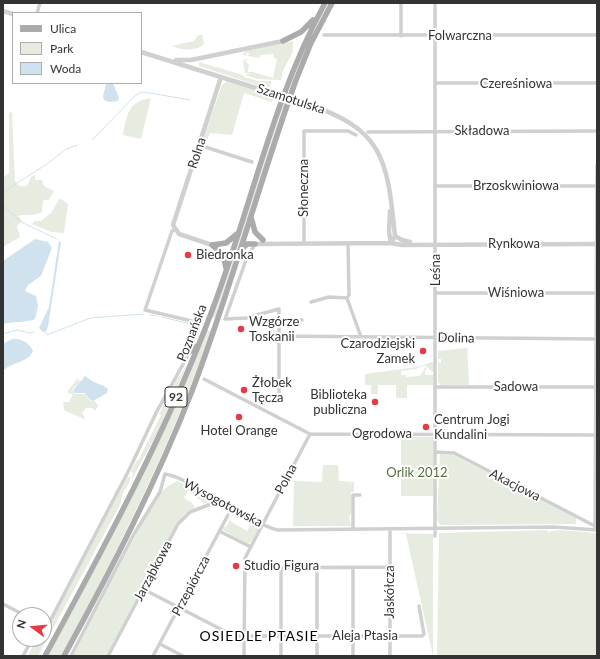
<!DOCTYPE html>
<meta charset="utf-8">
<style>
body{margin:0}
#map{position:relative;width:600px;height:659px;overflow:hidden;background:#fff;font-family:Lato,sans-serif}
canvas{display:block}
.frame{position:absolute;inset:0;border:4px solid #333;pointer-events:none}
.legend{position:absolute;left:12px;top:12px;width:130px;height:72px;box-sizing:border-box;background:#fff;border:1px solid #adadad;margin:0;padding:5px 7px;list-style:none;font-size:12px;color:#333}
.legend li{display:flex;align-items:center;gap:8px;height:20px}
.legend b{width:20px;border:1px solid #adadad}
.north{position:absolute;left:12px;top:607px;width:40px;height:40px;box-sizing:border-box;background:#fff;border:1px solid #adadad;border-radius:50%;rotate:286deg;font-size:11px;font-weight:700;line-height:16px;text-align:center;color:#333}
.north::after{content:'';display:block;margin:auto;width:14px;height:18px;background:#e63946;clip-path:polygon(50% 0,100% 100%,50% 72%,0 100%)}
</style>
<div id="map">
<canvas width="600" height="659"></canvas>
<div class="frame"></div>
<ul class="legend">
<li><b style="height:5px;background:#ababab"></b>Ulica</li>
<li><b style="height:11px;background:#e6ecdf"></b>Park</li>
<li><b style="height:11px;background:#cfe2ee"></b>Woda</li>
</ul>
<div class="north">N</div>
</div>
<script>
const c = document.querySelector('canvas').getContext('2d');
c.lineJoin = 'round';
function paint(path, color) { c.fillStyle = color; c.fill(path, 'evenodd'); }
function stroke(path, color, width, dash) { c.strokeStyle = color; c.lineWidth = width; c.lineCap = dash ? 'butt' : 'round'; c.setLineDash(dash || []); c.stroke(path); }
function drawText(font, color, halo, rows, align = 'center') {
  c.font = font + ' Lato,sans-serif'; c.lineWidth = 4; c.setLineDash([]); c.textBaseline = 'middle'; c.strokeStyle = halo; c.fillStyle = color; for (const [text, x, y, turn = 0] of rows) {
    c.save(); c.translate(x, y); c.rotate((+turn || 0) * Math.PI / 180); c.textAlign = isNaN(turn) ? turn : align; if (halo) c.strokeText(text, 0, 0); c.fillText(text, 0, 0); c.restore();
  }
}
const green = new Path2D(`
 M198 35H202L204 44C196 52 181 50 172 46L194 41Z
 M293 41V51L283 71 281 80 258 79 245 75 251 73H245L243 61 245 59 248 60 245 61 249 65 248 72H253L273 78 277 59 274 58 273 54 260 55V58L248 56 249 53H247L246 56 243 54 246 51Z
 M199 62 243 75 244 77 258 81H272L269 89 199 66Z
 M227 81 265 93 274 98 272 102 244 93 232 135 210 133 207 140 203 139 222 85Z
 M151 98 141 139 123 135C127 115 128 101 151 98Z
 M285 99 287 100 215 318 212 317Z
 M12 112 15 181 19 186H27L31 177 35 175V180H42L44 186 54 191 49 200H43L42 212C34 217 27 213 18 216L22 221 17 226 20 237 3 247V178L9 173V113Z
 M60 198 68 204 64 233 51 232 32 224 35 221H41L51 213Z
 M207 330 211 331C171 446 118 549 62 656H46L135 488Z
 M467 341 469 385H441L438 382V362L441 363V359H438V351L467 348Z
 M189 360 157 433 131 481 133 473 131 471 137 460 139 459 161 415 159 414 178 377 180 376Z
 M433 362V372L424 365 416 369 401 371V375H406V377L420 376 424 370 425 367 427 370H425V375H433V385H407V398H396V385H378V394H371V385H365V374L416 367Z
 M78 378 80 382 73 388 74 394H85L89 400 96 402 98 406 95 411 92 408H86L82 413 86 420 64 410 63 402H69L73 395 67 392Z
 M401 437H433V496H401Z
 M440 454 453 455 576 518V524L440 525 437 520Z
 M323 465H338L339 481 354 482V492H351V514L349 516 351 526H293L294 481 322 482Z
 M131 475C130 487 121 490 121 503L38 656H28L36 639H44V625H49L127 478Z
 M178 481 207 496 208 502 204 503 188 491 184 498 192 503 195 507 185 514 177 523 106 656H73L141 525 164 489 173 483Z
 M228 511 234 513 230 521 247 531 251 524 236 516V514L258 526V531L250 543 248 544 223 530V526L226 527 232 515 228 513Z
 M547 530 548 532 558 530 597 533V656H437L439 533Z
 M396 533 433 534V656L406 534 396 533 393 536Z`);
const water = new Path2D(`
 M113 83 119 98 118 101 109 102 104 100 103 96 106 84Z
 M35 239 48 242 52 248 41 276 28 285 25 291 36 296 38 306 35 319C31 322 10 322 3 324V261Z
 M59 241 61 242 48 327 46 331 43 332 39 328 49 307Z
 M12 339C20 338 30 343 33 351 28 363 11 362 3 371V344Z
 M85 376 94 382 104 386 108 389 107 393 93 401 89 399 85 393H74V389Z`);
const stream = new Path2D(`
 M92 140 136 95 143 92 150 93 190 100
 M3 192 47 164 66 149 78 145
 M3 205 21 222 57 239
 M150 315 157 316
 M162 317 194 325
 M44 331 47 335 90 318 144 314
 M3 334 17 330 29 333 34 332`);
const minor = new Path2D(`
 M435 3V536
 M37 13 40 3
 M324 35H597
 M401 36V3
 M435 83H597
 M368 132 597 131
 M199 145 252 162
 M435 186H597
 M255 244 246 260 225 319 246 318 279 309V392
 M304 244V131H348L356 135
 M436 293H597
 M347 298 349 295 348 243
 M347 298 361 337
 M311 302 329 297 347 298
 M279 320H302
 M279 336 596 339
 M204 379 310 434 597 435
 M435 387H596
 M436 452 454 453 593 525
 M353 529V495H360
 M595 530 597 165
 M219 531 251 547
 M245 568 390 567
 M281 568V656
 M143 589 234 636H422L424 634 419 606
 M3 604 24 615
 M44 622 50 621 129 470 157 411 186 359 198 327 196 322 145 310 172 231 175 229
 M160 644 183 656
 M23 656 32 639
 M71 656 134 534 160 492 165 474C180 476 202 491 214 500 217 503 222 502 225 504 242 511 259 526 278 530L554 527 597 530
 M108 656 178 524 190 512 211 504 214 501
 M153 656 228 515
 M244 656 245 558 310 434
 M317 656V568
 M353 656V568
 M390 656V529`);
const tertiary = new Path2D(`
 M3 11 13 14
 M141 52 272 93
 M176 60H191L283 41
 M302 102C384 129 387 157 395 236L391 243
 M390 211 389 232 391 243
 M395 236 402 240 410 242
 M391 243 402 245 597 244
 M255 244 393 243
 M212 245 179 234 173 225 221 77`);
const primary = new Path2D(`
 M283 41 301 32 313 20
 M251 217 255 232 263 240
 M212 245 226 243 237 234
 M212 245 223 255 226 268
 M241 250 247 244H255
 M188 353 197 346
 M45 656C106 544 168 429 213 308 251 207 273 98 325 3
 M64 656C111 570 156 483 192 391 231 289 259 183 296 80L311 43 332 3`);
const tertiaryBridge = new Path2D(`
 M272 93 302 102`);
const markers = [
 [188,255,4,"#e63946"],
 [241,329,4,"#e63946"],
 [423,351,4,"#e63946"],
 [244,390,4,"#e63946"],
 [375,402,4,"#e63946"],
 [239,417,4,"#e63946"],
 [426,427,4,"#e63946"],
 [236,566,4,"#e63946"]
];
const shields = [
 [176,397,22]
];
const shieldNames = [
 ["92",176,397]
];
const streetNames = [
 ["Folwarczna",460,36],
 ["Czereśniowa",516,84],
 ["Szamotulska",291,99,18],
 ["Składowa",482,131],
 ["Rolna",197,153,-72],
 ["Brzoskwiniowa",516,186],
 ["Słoneczna",304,188,-90],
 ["Rynkowa",514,244],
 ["Leśna",436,270,-90],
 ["Wiśniowa",516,293],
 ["Poznańska",192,333,-69],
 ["Dolina",456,338,1],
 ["Sadowa",516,387],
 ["Ogrodowa",382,434],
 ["Polna",286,479,-62],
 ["Akacjowa",515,485,27],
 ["Wysogotowska",223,503,28],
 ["Jarząbkowa",153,571,-62],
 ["Przepiórcza",191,586,-62],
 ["Jaskółcza",390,592,-90],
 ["Aleja Ptasia",365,636]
];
const poiNames = [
 ["Biedronka",196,255],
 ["Wzgórze",249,322],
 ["Toskanii",249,337],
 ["Czarodziejski",415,344,"right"],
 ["Zamek",415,359,"right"],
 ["Żłobek",252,383],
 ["Tęcza",252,398],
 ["Biblioteka",367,395,"right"],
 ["publiczna",367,410,"right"],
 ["Centrum Jogi",434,420],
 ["Kundalini",434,435],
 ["Hotel Orange",239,431,"center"],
 ["Studio Figura",244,566]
];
const parkNames = [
 ["Orlik 2012",417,473]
];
const neighbourhoodNames = [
 ["OSIEDLE PTASIE",259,636]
];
paint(green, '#e6ecdf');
paint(water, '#cfe2ee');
stroke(stream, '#cfe2ee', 1);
stroke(minor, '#d0d0d0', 3.5);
stroke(tertiary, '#d0d0d0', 4.5);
stroke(primary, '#ababab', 5.5);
stroke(tertiaryBridge, '#d0d0d0', 4.5);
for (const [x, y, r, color] of markers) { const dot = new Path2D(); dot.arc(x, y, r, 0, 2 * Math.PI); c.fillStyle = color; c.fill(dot); stroke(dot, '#fff', 1.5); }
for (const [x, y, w] of shields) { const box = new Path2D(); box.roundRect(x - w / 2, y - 10, w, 20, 3); c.fillStyle = '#fff'; c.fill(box); stroke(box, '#333', 1); }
drawText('bold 12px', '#333', null, shieldNames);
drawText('13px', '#333', '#fff', streetNames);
drawText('13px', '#333', '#fff', poiNames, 'left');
drawText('13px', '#56703f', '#fff', parkNames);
c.letterSpacing = '1px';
drawText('14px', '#000', '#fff', neighbourhoodNames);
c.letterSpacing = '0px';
</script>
